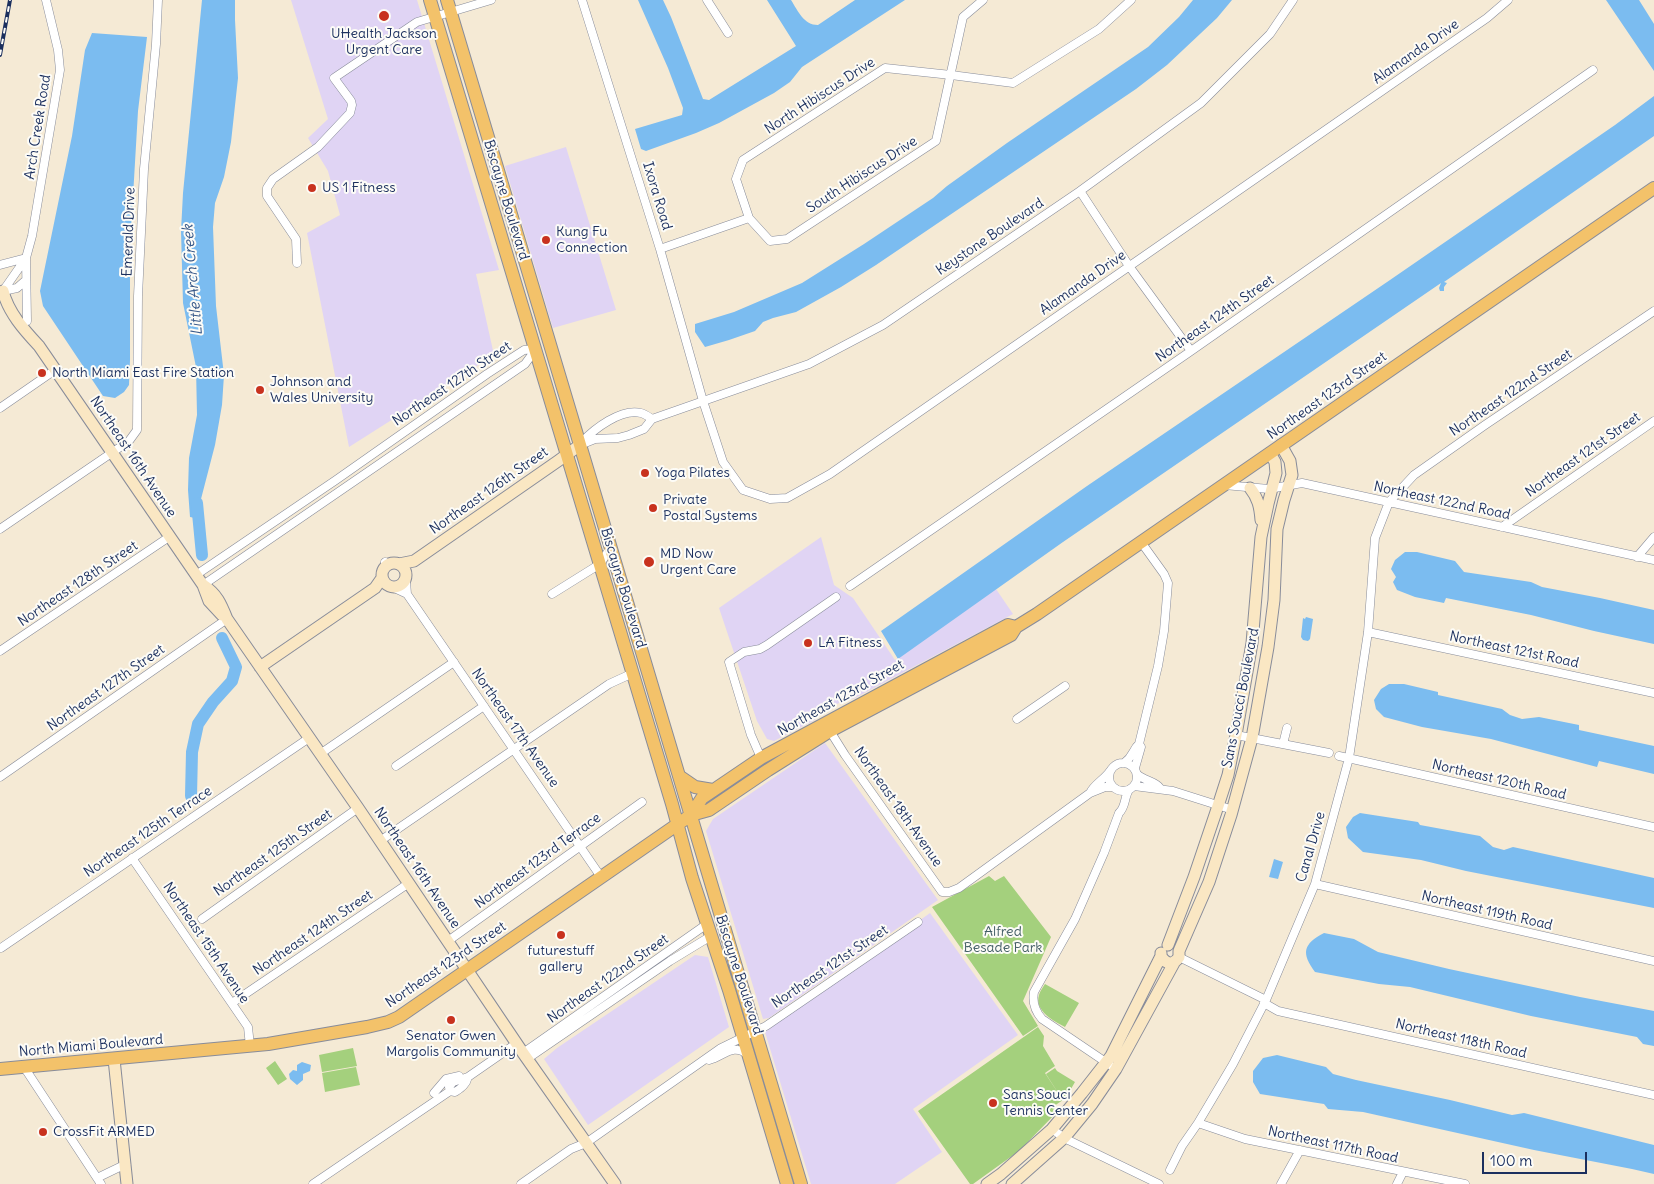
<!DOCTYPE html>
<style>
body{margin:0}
#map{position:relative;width:1654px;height:1184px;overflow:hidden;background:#f5ead5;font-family:Delius,sans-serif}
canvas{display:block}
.scale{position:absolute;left:1482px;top:1152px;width:105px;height:22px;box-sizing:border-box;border:2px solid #1b2f5e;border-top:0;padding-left:6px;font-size:15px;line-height:18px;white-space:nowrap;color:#1b2f5e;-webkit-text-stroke:4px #fdfcf7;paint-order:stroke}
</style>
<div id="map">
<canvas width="1654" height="1184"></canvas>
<div class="scale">100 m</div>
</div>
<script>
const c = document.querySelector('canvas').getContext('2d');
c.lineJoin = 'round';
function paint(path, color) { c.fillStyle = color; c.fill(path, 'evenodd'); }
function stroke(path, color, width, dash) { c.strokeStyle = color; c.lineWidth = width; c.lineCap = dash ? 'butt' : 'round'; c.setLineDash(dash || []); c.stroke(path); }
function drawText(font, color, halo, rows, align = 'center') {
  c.font = font + ' Delius,sans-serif'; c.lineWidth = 4; c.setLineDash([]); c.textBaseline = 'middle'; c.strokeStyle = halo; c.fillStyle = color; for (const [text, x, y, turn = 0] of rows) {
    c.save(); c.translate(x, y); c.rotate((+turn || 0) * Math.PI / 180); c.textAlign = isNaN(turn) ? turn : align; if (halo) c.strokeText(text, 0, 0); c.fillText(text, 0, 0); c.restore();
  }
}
const built = new Path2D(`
 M291 0H417L499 270 476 274 494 355 349 447 307 233 340 215 328 171 308 138 328 119Z
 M566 147 616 310 553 328 505 166Z
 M821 537 834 585 853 598 895 660 996 589 1013 614 855 698 839 703 825 711 813 721 774 741 767 739 757 721 719 608Z
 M825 743 938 900 769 1018 763 1019 706 831 713 819Z
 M930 913 1018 1035 913 1109 942 1152 895 1184H811L765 1032Z
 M695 955 708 957 729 1027 588 1125 544 1059 557 1048Z`);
const green = new Path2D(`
 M989 876 995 881 1004 876 1051 937 1023 1001 1038 1026 1023 1036 932 907Z
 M1045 984 1079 1003 1065 1027C1054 1021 1034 1011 1039 995 1040 991 1043 987 1045 984Z
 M1038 1027 1044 1036 1043 1046 1055 1066 1045 1073 1062 1099 1046 1074 1055 1068 1057 1071 1075 1082 1064 1101 1063 1100 1054 1106 1058 1111 1019 1151 973 1184H970L918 1111Z
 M353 1048 357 1066 322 1072 319 1055Z
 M275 1061 287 1079 278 1085 266 1068Z
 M356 1067 360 1085 325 1092 322 1073Z`);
const water = new Path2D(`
 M202 0H235V20L238 78 231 142 224 177 215 203 213 227 216 306 224 375 222 405 215 445 201 499 200 519 190 517 188 490 189 458 197 415 196 367 183 303 181 231 183 193Z
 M638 0H663L671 17 703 99 709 100 796 46 767 0H791C798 11 804 25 818 25L855 0H905L802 67 790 82 774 93 719 123 696 133 646 151 641 149 635 129 682 115 683 108 668 68Z
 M1193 0H1232L1217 18 1167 65 1136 89 876 265 841 287 796 312 773 318 763 322 755 331 729 340 705 347 695 332V324L734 312 802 283 864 244 933 198 947 186 1007 143 1148 47 1179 17Z
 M1606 0H1639L1654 24V71Z
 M92 33 147 37 138 111 130 248V360L129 385 124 392 115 398 103 396 43 306 40 291 72 136 85 50Z
 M1654 96V136L1444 282 1447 283 1444 287V291H1440L1439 288 1441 283 1063 542 898 659 881 631 1087 486 1390 280 1615 125Z
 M1405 552H1417L1455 561 1464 572 1531 582 1542 587 1600 598 1654 610V644L1594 631 1531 615 1446 598 1444 603 1415 597 1397 590 1393 582 1396 577 1391 569 1395 560Z
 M1306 617 1313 619 1310 639 1308 641 1303 640 1301 637 1303 618 1305 619Z
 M1389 684H1404L1438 692V695L1502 709 1510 715 1522 719 1539 717 1579 725V730L1654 746V774L1599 761 1597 767 1491 739 1422 727 1384 717 1376 709 1374 700 1381 689Z
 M1360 813 1418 822 1420 825 1480 836 1493 847 1504 850 1513 847 1654 878V908L1466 871 1421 860 1363 852 1348 838 1346 827 1353 817Z
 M1274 859 1283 862 1278 879 1269 877Z
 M1324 933 1354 939 1378 952 1449 969 1580 997 1654 1011V1046L1643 1044 1637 1037 1531 1016 1410 987 1379 984 1315 972C1301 953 1303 944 1324 933Z
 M1277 1055 1326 1067 1333 1074 1356 1080 1450 1100 1512 1115 1524 1113 1654 1145V1174L1632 1169 1534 1150 1363 1112 1328 1109 1324 1104 1260 1094 1253 1082V1071L1263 1058Z
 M302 1062 311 1065 310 1071 303 1074V1080L297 1085 290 1079 289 1074 293 1070 297 1071V1065Z`);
const river = new Path2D(`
 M197 503 202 555
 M191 796 192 752 198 724 213 702 232 681 236 667 222 638`);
const street = new Path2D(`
 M582 0 660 249 703 401 723 462 743 490 770 499 787 498 830 474 1487 18 1508 0
 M707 0 728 33
 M983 0 963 17 936 141 787 239 770 241 749 218 736 179 743 160 885 68 951 75 1013 83 1099 29 1131 0
 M1080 191 1129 266 1191 351
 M660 249 749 218
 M26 258 27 321
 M297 263 296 239 267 196V188L273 179 318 147 350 113 352 105 351 101 334 78 417 22 491 0
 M0 265 26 258
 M3 291 26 258 32 236 60 70 58 50 46 0
 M3 291 17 288 25 281
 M0 408 55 370
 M582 442C594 429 621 408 641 413 645 414 649 417 652 419
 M580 445 595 439 618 438 629 435 644 429 652 419 809 364 883 325 1080 191 1201 103 1270 34 1293 0
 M1224 485 1269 489 1302 483 1654 560
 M1502 527 1654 421
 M0 529 129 441 137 430 138 296 144 169 156 44 158 0
 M1637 557 1654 537
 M385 562 387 565
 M196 575 336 480 487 374 524 350 536 349
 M406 581 407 594 601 877
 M203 585 525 364 536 349
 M850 586 1191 351 1593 70
 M392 587 407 594
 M552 594 600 564 611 547
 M1368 632 1654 693
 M0 651 169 537
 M1017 719 1065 686
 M830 731 845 755 942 892H949L959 888 1090 793 1105 787H1113
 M1236 735 1329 753
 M1283 744 1287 728
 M320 754 454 662
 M1339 756 1654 827
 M761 758 751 735 729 662 744 652 760 649 767 645 836 597
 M1109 777a14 14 0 1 1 28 0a14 14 0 1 1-28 0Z
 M1124 763C1134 756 1132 750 1139 744L1158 666 1164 631 1168 583 1164 574 1141 542
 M396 766 484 706
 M1135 768 1141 747 1139 744
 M1137 774C1144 781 1155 781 1160 788
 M0 777 227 619
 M1134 786 1173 791 1233 810
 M1090 793C1094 784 1104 780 1110 771
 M380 841 609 684 633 673
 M132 858 248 1027 250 1046
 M1315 884 1654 961
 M202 919 358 808
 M448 941 642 802
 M1 948 309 738
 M1179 957 1266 1000
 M232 1003 409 883
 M1264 1003 1278 1011 1654 1095
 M523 1053 707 924
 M527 1059 670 961 711 936
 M709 1060C723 1057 733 1042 748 1055
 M1110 1065 1042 1019C1035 1011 1032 1003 1034 992L1075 919 1104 853 1119 813C1126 807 1124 797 1129 790
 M24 1067 101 1184
 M468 1077C466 1085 461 1088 455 1092L450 1091 449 1087 453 1082 468 1077 517 1043
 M434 1093 446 1079 459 1076
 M1198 1123 1245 1139 1465 1184
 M1052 1129 1064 1138 1159 1184
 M1170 1170 1182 1146 1198 1123 1233 1064 1266 1000 1315 884 1349 758 1368 632 1375 538 1389 502 1414 475 1485 425 1654 311
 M97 1178 126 1164
 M313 1184 450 1091
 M521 1184 571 1149 586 1143 721 1048 766 1026 918 922
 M1281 1184 1300 1150
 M1397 1184 1403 1172`);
const secondary = new Path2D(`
 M3 291C8 312 24 330 39 346L203 585 209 601 222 615
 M1250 488C1258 498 1260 507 1261 520
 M382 575a12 12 0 1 1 24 0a12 12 0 1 1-24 0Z
 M399 564 414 561 558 461 580 445
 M203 585C217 594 221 604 227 619L358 808 523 1053 615 1184
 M260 667 375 588 382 578
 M1168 945 1194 877 1218 806 1228 775 1236 735 1252 643 1261 537 1268 504 1276 473 1275 462 1270 453
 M1161 956C1166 965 1174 965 1179 957V951L1209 882 1231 815 1252 738 1268 647 1274 600 1277 529 1284 500 1292 475 1290 461 1281 445
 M114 1059 127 1184
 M987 1184 1001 1174 1052 1129 1082 1093 1111 1056 1161 956V953
 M1012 1184 1064 1138 1092 1104 1116 1069 1174 963`);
const primary = new Path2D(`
 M430 0 672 804 692 878 729 990 787 1184
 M447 0 801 1184
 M679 776 695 787 713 790
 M691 815 702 798 761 758 1008 625 1016 627
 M0 1069 268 1044 367 1027 388 1022 399 1017 691 815 709 810 768 770 830 731 1011 635 1016 627 1037 614 1654 188`);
const rail = new Path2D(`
 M0 55 10 0`);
const markers = [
 [384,16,6,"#c8321e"],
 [312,188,5,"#c8321e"],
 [546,240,5,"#c8321e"],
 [42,373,5,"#c8321e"],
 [260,390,5,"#c8321e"],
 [645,473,5,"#c8321e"],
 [653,508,5,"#c8321e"],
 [649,562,6,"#c8321e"],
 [808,643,5,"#c8321e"],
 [561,935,5,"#c8321e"],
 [451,1020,5,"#c8321e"],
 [993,1103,5,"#c8321e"],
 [43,1132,5,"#c8321e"]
];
const poiNames = [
 ["UHealth Jackson",384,34,"center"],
 ["Urgent Care",384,50,"center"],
 ["US 1 Fitness",322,188],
 ["Kung Fu",556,232],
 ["Connection",556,248],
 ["North Miami East Fire Station",52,373],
 ["Johnson and",270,382],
 ["Wales University",270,398],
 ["Yoga Pilates",655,473],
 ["Private",663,500],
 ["Postal Systems",663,516],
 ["MD Now",660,554],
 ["Urgent Care",660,570],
 ["LA Fitness",818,643],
 ["futurestuff",561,951,"center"],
 ["gallery",561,967,"center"],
 ["Senator Gwen",451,1036,"center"],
 ["Margolis Community",451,1052,"center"],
 ["Sans Souci",1003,1095],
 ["Tennis Center",1003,1111],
 ["CrossFit ARMED",53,1132]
];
const streetNames = [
 ["Alamanda Drive",1416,52,-35],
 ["North Hibiscus Drive",820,96,-33],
 ["Arch Creek Road",38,127,-81],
 ["South Hibiscus Drive",862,175,-33],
 ["Ixora Road",657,196,73],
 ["Biscayne Boulevard",506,200,73],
 ["Emerald Drive",129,232,-88],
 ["Keystone Boulevard",990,237,-34],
 ["Alamanda Drive",1083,283,-35],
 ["Northeast 124th Street",1215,319,-35],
 ["Northeast 127th Street",452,384,-34],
 ["Northeast 122nd Street",1511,393,-34],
 ["Northeast 123rd Street",1327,396,-35],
 ["Northeast 121st Street",1583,455,-35],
 ["Northeast 16th Avenue",133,457,56],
 ["Northeast 126th Street",489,491,-35],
 ["Northeast 122nd Road",1442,501,12],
 ["Northeast 128th Street",78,584,-34],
 ["Biscayne Boulevard",623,588,73],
 ["Northeast 121st Road",1514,650,12],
 ["Northeast 127th Street",106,688,-35],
 ["Northeast 123rd Street",841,698,-29],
 ["Sans Soucci Boulevard",1241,698,-79],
 ["Northeast 17th Avenue",515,728,55],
 ["Northeast 120th Road",1499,780,13],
 ["Northeast 18th Avenue",898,807,55],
 ["Northeast 125th Terrace",148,832,-34],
 ["Canal Drive",1311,847,-74],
 ["Northeast 125th Street",273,853,-35],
 ["Northeast 123rd Terrace",538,861,-36],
 ["Northeast 16th Avenue",417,868,56],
 ["Northeast 119th Road",1487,911,13],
 ["Northeast 124th Street",313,933,-34],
 ["Northeast 15th Avenue",206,943,56],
 ["Northeast 123rd Street",446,965,-34],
 ["Northeast 121st Street",830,967,-34],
 ["Biscayne Boulevard",739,975,72],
 ["Northeast 122nd Street",608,979,-35],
 ["Northeast 118th Road",1461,1039,13],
 ["North Miami Boulevard",91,1046,-5],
 ["Northeast 117th Road",1333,1145,12]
];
const parkNames = [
 ["Alfred",1003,932],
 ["Besade Park",1003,948]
];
const waterNames = [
 ["Little Arch Creek",193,280,-95]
];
paint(built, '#e0d4f4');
paint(green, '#a4d07d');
paint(water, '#7bbcf0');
stroke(river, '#7bbcf0', 12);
stroke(street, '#888c9a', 9);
stroke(secondary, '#888c9a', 13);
stroke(primary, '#888c9a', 14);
stroke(street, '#fff', 8);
stroke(secondary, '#fae7c3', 11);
stroke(primary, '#f3c26a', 12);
stroke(rail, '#1b2f5e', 4);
stroke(rail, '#fdfcf7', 2, [5.5]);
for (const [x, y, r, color] of markers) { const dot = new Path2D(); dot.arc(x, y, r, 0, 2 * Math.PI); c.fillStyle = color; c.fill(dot); stroke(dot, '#fdfcf7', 2); }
drawText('14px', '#1b2f5e', '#fdfcf7', poiNames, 'left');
drawText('14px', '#1b2f5e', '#fdfcf7', streetNames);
drawText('14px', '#445f67', '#fdfcf7', parkNames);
drawText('italic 15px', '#38598a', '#fdfcf7', waterNames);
</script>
